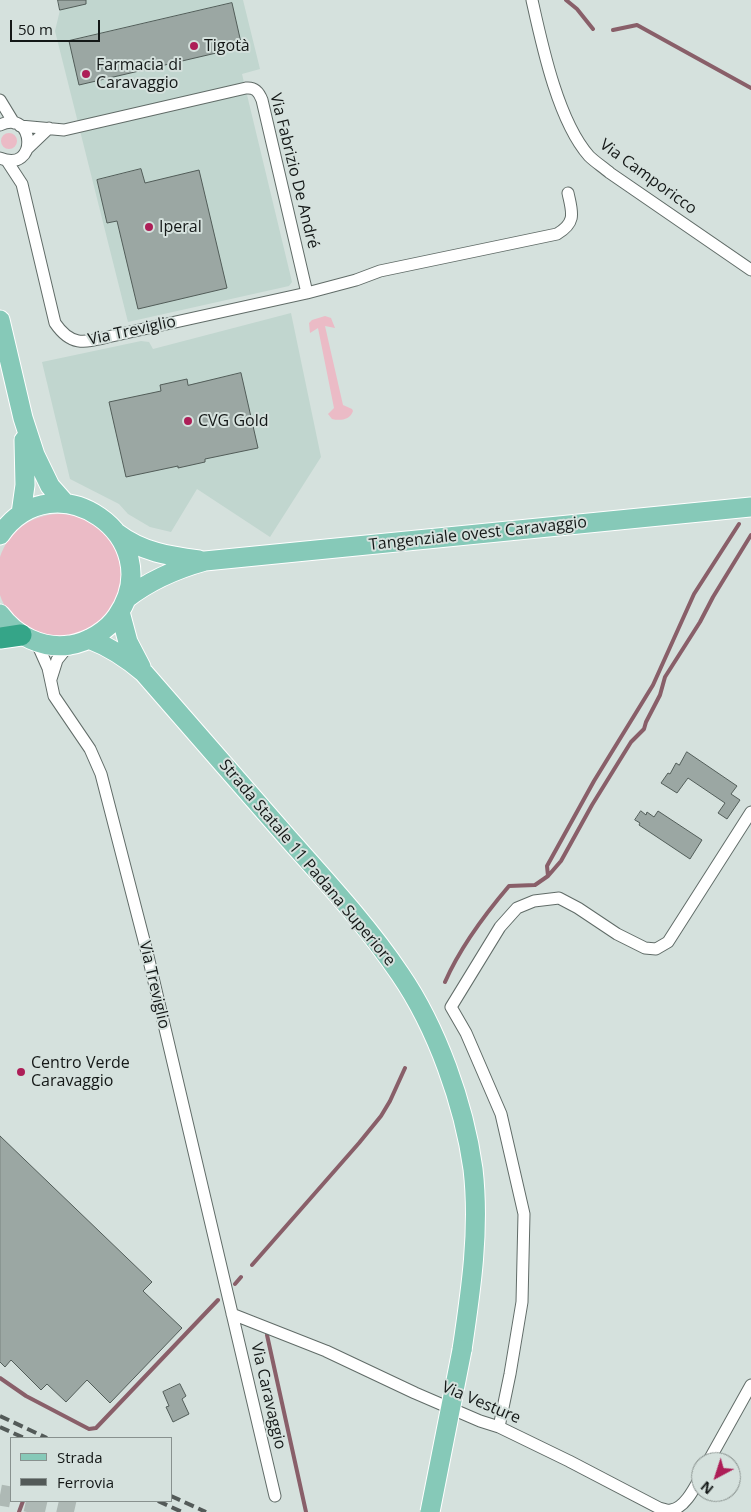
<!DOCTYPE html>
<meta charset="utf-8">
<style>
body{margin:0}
#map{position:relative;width:751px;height:1512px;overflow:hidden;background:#d5e1dd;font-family:"Open Sans",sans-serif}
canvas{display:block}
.legend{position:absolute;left:10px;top:1437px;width:162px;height:65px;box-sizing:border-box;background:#d5e1dd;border:1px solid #88918e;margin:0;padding:6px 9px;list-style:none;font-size:15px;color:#141817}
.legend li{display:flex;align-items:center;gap:10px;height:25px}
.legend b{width:25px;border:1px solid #88918e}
.north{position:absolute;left:691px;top:1452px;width:50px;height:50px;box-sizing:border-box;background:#d5e1dd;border:1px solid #88918e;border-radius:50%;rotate:220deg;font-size:14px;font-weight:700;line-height:20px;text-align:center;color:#141817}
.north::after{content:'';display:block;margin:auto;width:18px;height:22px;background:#ad1e57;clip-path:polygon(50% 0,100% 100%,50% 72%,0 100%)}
.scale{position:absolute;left:10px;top:20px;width:90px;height:22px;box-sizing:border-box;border:2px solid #141817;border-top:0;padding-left:6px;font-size:15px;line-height:18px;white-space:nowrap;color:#141817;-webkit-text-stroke:4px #d5e1dd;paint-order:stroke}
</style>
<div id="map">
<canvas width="751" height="1512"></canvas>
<ul class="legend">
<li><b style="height:6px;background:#86c9b8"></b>Strada</li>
<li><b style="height:6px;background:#535a58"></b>Ferrovia</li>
</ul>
<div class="north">N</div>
<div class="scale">50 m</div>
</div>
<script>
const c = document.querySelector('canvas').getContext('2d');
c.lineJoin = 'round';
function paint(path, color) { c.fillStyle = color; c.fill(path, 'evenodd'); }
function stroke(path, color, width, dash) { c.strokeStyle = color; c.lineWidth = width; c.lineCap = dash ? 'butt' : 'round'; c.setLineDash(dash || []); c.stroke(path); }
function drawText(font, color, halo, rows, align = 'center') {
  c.font = font + ' "Open Sans",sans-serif'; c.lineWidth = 4; c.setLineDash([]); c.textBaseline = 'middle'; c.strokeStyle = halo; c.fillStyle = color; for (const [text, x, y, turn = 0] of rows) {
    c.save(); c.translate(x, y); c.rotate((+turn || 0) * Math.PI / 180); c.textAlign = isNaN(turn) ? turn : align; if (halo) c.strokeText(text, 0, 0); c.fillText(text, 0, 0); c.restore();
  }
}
const built = new Path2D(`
 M58 0H243L260 69 242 74 292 282 289 286 128 322 55 31 60 10Z
 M291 313 321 457 270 537 197 489 171 532 150 527 128 514 119 504 70 479 42 362 141 341 149 342 153 349Z`);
const green = new Path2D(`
 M1 141a8 8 0 1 1 16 0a8 8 0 1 1-16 0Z
 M325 316 331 318 335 328 325 326 343 405 352 409 353 411C350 420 340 421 332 419L328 414 334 408 318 328 310 333 309 323 312 320Z
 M-3 576a62 62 0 1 1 124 0a62 62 0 1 1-124 0Z`);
const stream = new Path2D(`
 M566 0 577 9 593 29
 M613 30 637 25 751 88
 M548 876 561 861 592 805 631 742 644 729 646 722 660 695 665 677 700 622 713 597 751 535
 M445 982C459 950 486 913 509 886L535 885 548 876 547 866 594 781 653 685 694 594 739 524
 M252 1265 359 1143 381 1116 390 1101 405 1068
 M235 1284 241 1277
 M267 1335 306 1512
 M0 1378 26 1396 89 1429 96 1428 218 1300
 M19 1512 23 1501`);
const building = new Path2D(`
 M58 0H86V4L60 10Z
 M232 3 242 47 79 85 69 41Z
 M141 169 145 183 199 170 227 288 138 309 117 221 107 223 97 180Z
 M241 373 258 448 205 459V462L178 468V466L126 477 109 402 161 391 160 385 187 379 188 385Z
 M687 752 737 786 731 794 740 800 727 819 718 813 725 803 688 778 677 793 661 783 668 773 670 774 676 763 679 765Z
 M641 811 646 815 647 812 654 817 658 811 702 840 690 859 639 825 640 823 635 820Z
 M0 1136 152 1282 143 1291 182 1328 110 1403 87 1380 66 1402 47 1384 41 1390 11 1360 5 1367 0 1362Z
 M180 1384 186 1396 182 1399 189 1414 173 1422 166 1407 169 1406 163 1392Z`);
const highwayTunnel = new Path2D(`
 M0 1495 11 1497
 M26 1501 74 1512`);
const street = new Path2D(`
 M532 0C542 45 558 121 589 156 595 162 603 167 610 173L751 270
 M0 100 14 123
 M0 125C35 108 39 174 0 158
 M20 126 64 130 246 88C255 87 259 92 262 100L307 293
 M27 149 49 128
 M7 161 22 184 55 323C72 348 86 342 112 336L307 293 356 280 380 271 557 234C577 222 572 212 568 193
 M34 641 40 650 48 668 54 696 90 749 101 774 147 952 275 1496
 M51 679 57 660 69 645
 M232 1314 326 1351 415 1393 480 1421 499 1427 569 1461 659 1508C663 1509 668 1511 671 1510 685 1508 695 1487 701 1476
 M499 1427 510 1374 522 1302 524 1214 501 1114 466 1033 451 1007 500 927 517 908 534 901 559 898 578 908 617 934 645 948 656 949 668 942 751 812
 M708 1462 751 1385`);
const primary = new Path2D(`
 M0 320 23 418 35 455 50 486 65 503
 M21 514 25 485 24 440
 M117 533C142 552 169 556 199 560
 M0 535C54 457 171 537 117 616 107 631 88 642 70 645 42 649 16 636 0 614
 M126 599C150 580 176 569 205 561L751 507
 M120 612 128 642 141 667
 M89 639C110 647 127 658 144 673 191 727 239 782 287 837 326 881 367 925 400 974 437 1028 464 1104 473 1169 480 1229 471 1290 462 1350`);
const highway = new Path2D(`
 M0 638 21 635`);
const rail = new Path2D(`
 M0 1416 47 1438
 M0 1427 24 1438
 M171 1496 206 1512
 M158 1501 182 1512`);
const primaryBridge = new Path2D(`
 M430 1512 462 1350`);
const markers = [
 [194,46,5,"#ad1e57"],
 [86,74,5,"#ad1e57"],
 [149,227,5,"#ad1e57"],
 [188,421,5,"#ad1e57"],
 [21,1072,5,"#ad1e57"]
];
const poiNames = [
 ["Tigotà",204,46],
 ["Farmacia di",96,65],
 ["Caravaggio",96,83],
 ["Iperal",159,227],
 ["CVG Gold",198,421],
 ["Centro Verde",31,1063],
 ["Caravaggio",31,1081]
];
const streetNames = [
 ["Via Fabrizio De André",294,171,76],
 ["Via Camporicco",648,177,36],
 ["Via Treviglio",132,331,-12],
 ["Tangenziale ovest Caravaggio",478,534,-6],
 ["Strada Statale 11 Padana Superiore",307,863,50],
 ["Via Treviglio",154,985,77],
 ["Via Caravaggio",268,1396,77],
 ["Via Vesture",481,1403,23]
];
paint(built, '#c1d6cf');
paint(green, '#ebbbc6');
stroke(stream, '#895f69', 4);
paint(building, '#9ba7a3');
stroke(building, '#525d59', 1);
stroke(highwayTunnel, '#aeb9b5', 21, [21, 11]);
stroke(street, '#616c68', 13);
stroke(primary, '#fff', 21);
stroke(highway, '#fff', 23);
stroke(street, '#fff', 11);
stroke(primary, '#86c9b8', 19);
stroke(highway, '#35a588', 21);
stroke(rail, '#535a58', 4, [10, 5]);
stroke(primaryBridge, '#fff', 21, []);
stroke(primaryBridge, '#86c9b8', 19);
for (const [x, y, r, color] of markers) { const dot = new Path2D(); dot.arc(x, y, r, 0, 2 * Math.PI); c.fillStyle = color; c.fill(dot); stroke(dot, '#d5e1dd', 2); }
drawText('16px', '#141817', '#d5e1dd', poiNames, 'left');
drawText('16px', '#141817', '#d5e1dd', streetNames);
</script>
